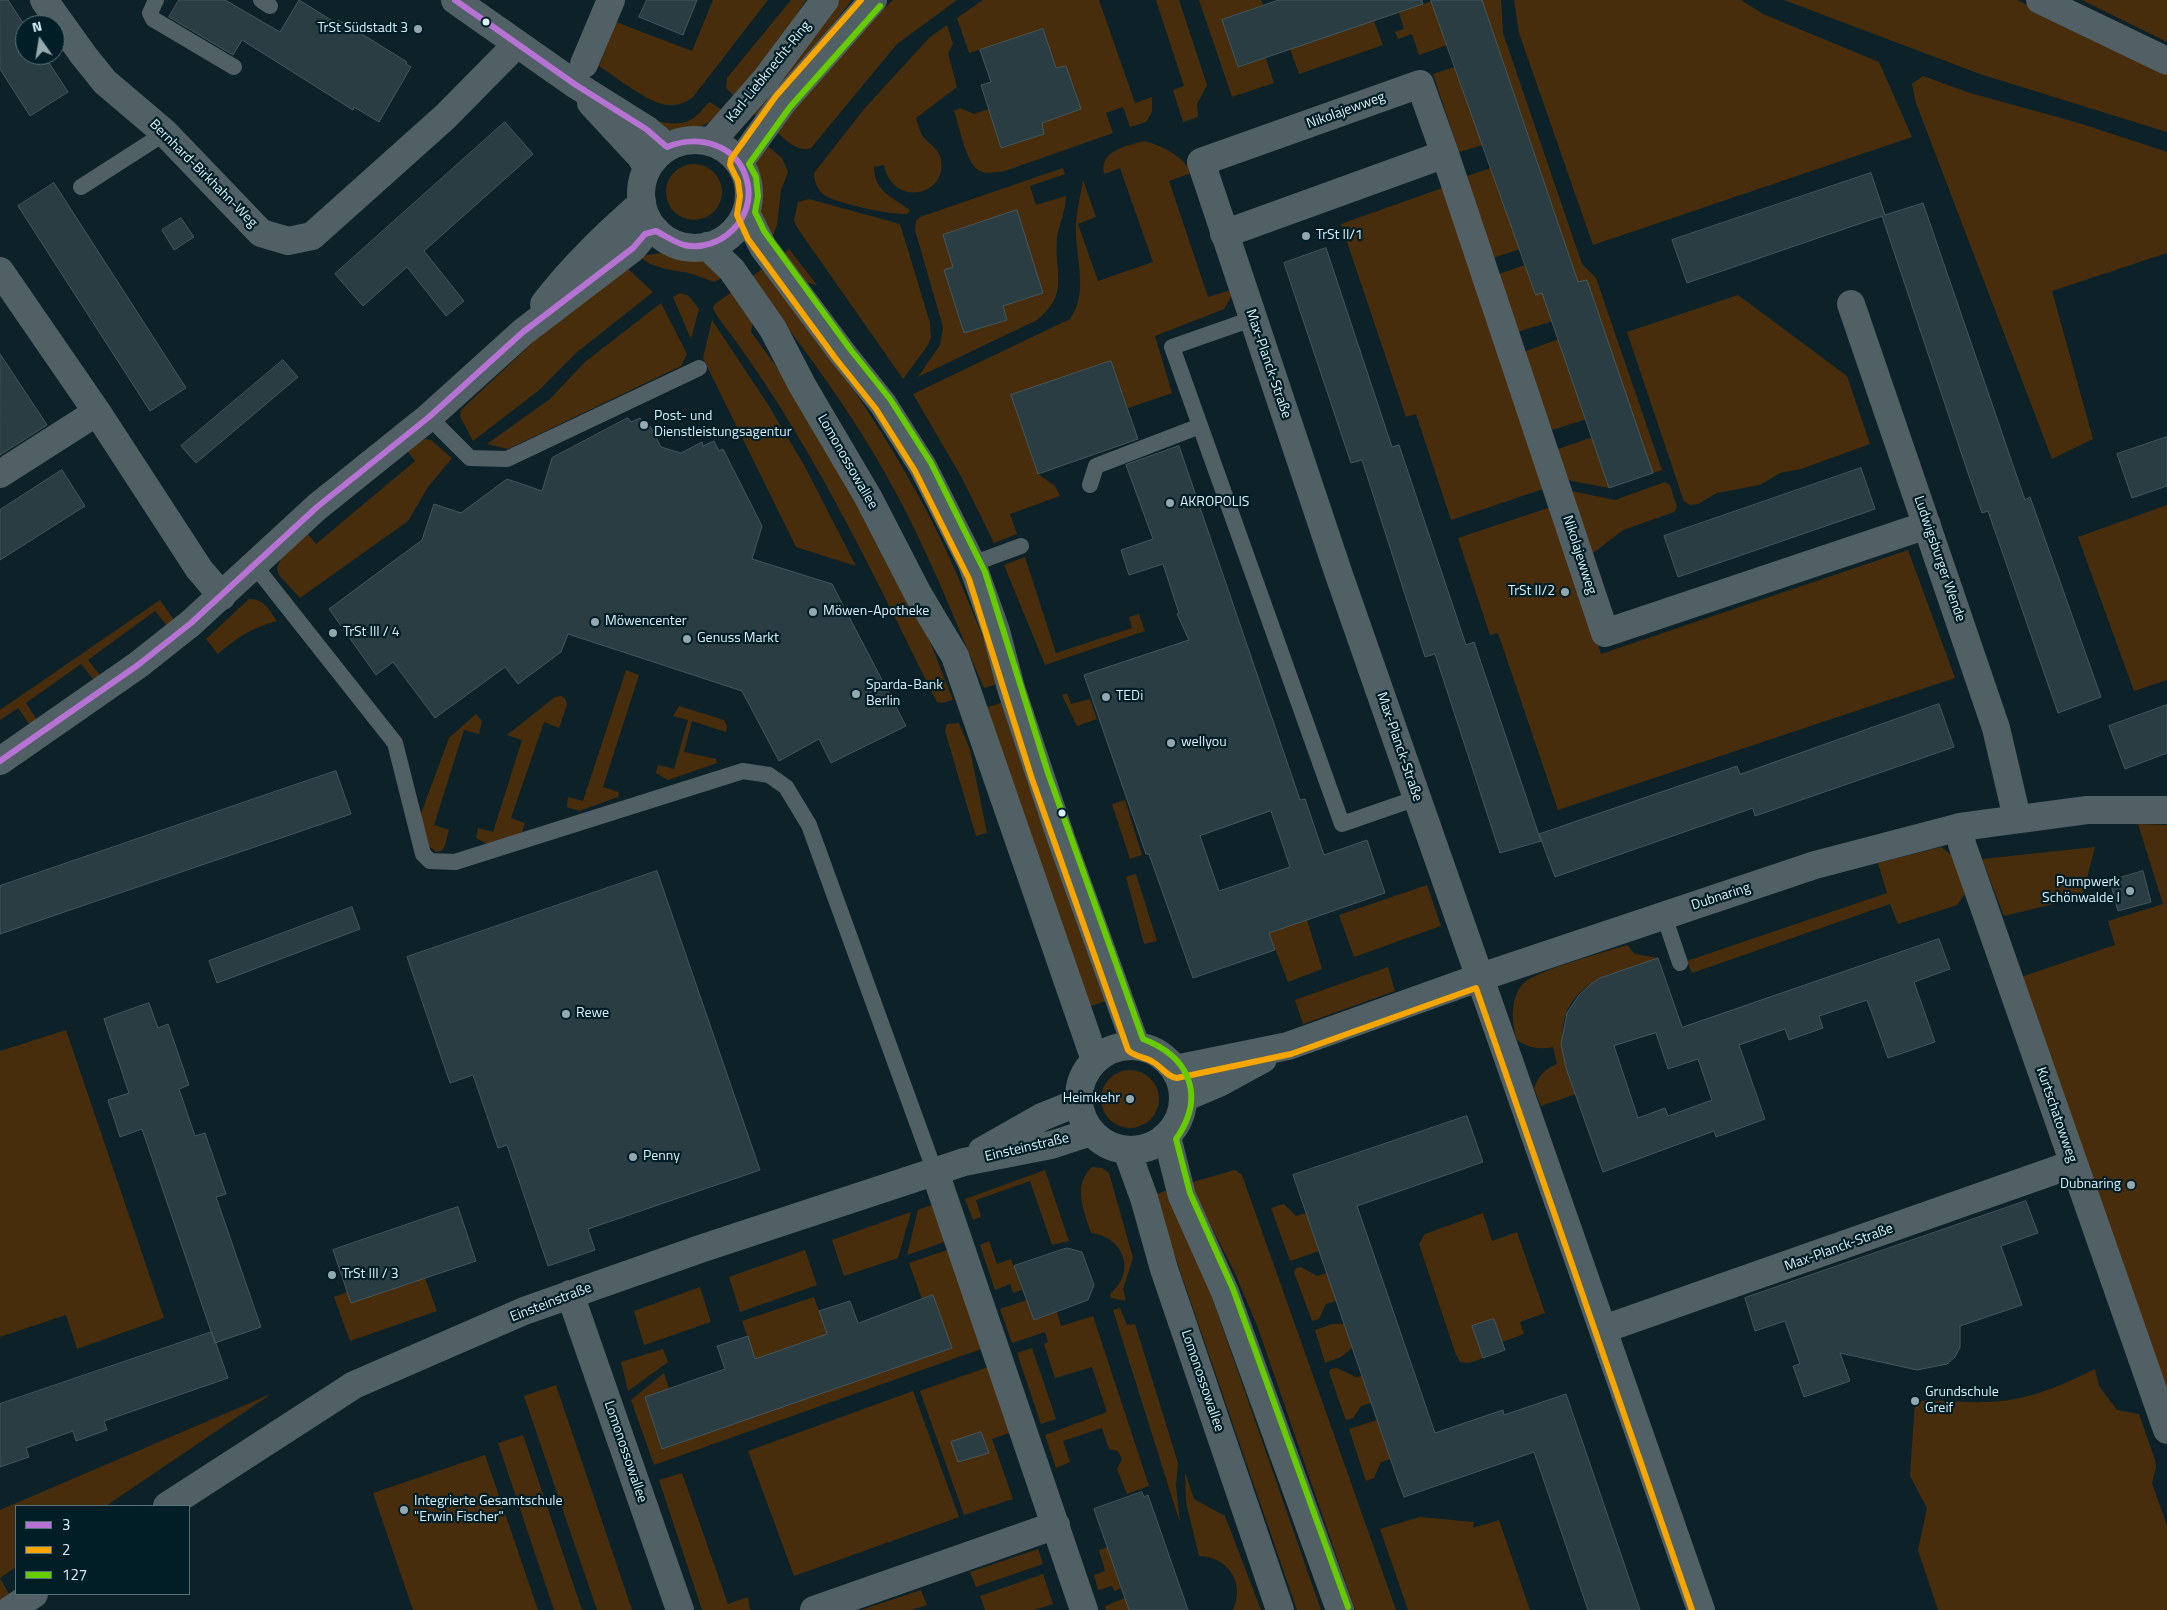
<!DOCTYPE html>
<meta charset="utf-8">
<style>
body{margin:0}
#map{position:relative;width:2167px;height:1610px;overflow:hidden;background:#0c2228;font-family:"Titillium Web",sans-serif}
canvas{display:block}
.legend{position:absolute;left:15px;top:1505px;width:175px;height:90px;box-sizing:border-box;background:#011e27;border:1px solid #58727a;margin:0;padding:6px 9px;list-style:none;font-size:15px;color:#dbf0f7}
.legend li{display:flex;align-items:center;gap:10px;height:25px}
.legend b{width:25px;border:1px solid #58727a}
.north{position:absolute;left:15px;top:15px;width:50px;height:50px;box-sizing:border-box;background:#011e27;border:1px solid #58727a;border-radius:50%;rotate:347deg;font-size:14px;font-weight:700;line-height:20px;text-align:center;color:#dbf0f7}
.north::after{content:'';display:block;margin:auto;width:18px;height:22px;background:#93a8af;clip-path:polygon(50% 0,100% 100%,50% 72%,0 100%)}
</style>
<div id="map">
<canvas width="2167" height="1610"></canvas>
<ul class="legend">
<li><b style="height:6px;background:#b673d3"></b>3</li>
<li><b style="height:6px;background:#f7a600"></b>2</li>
<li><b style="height:6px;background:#6c0"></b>127</li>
</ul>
<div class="north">N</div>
</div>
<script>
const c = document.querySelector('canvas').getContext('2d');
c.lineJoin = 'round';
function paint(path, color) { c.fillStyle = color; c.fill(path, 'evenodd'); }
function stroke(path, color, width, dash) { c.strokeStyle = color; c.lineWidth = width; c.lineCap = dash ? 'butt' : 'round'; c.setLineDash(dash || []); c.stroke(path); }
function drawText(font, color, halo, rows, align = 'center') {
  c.font = font + ' "Titillium Web",sans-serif'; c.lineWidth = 4.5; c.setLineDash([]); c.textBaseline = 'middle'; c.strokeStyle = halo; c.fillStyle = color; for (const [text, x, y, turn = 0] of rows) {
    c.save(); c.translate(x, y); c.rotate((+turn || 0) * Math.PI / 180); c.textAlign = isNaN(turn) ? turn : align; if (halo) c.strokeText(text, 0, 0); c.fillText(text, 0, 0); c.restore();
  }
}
const green = new Path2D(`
 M713 0H768L693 97C686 102 678 106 668 105 649 104 616 77 599 66L616 22 692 51Z
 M791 0H806L760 73 738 100 726 88 727 78Z
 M832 0H852L759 118 748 109Z
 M893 0H957L897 44 811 148C796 153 783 137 772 128L864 28Z
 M983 0H1099L1135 103 1152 97V112L1146 122 1130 127 1123 107 1106 113 1113 133 1005 171C997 172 985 175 978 170 966 162 959 125 954 111L960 108 974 114 989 109 1001 148 1044 134 1042 123 1081 109 1066 66 1056 68 1043 29 969 53 957 18Z
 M1156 0H1179L1207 85 1197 104 1198 117 1183 122 1173 90 1184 86Z
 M1199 0H1261L1263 5 1222 20 1238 67 1266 58 1274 83 1232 97Z
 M1482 0H1501L1503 33 1582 264 1596 278 1662 470 1653 473 1587 280 1578 282Z
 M1514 0H1741L1763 14 1879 62 1912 137 1593 245 1519 33Z
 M1784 0H2017L2167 73V132L1980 74Z
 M2082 0H2167V42Z
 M1432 1 1447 45 1419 55 1412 34 1398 39 1395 32 1404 29 1399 13Z
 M1374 21 1383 45 1299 74 1290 49Z
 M947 25 953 44 948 53 957 87 916 118C918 124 920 134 925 139 932 146 939 149 941 160 947 197 892 207 884 165L874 167C874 191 892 197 910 210L907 214C891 215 840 204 826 196 818 192 814 182 814 173L865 108 930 37Z
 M1455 67 1483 145 1459 152 1433 74Z
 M1923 76 1970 93 2079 123 2167 152V253L2052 291 2093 439 2052 459 1916 103 1912 84Z
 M710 102 727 113C707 126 673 141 654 121 668 123 684 127 696 116 701 112 704 106 710 102Z
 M1144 141C1161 145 1185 157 1191 173L1169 181 1208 297 1231 290V297L1224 309 1155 336 1172 393 1128 408 1111 361 1012 395 1038 474 1055 486 1060 496 1010 514 1017 534 994 543 962 478 913 394 1070 319C1090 292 1074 254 1076 223 1077 209 1081 194 1083 180L1096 217 1078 224 1098 281 1153 262 1120 168 1104 174C1099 150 1127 146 1144 141Z
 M764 143 782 158 788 172 781 190 777 225 771 241 757 207 758 190 754 170Z
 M666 192a28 28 0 1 1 56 0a28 28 0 1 1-56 0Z
 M1063 168 1065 174 1030 186 1036 205 1066 196C1066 210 1059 224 1057 238 1054 274 1070 294 1037 320L918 377 940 345 943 327 915 230 916 221 920 217ZM1006 214 1030 250 1043 293 1003 306 1007 320 964 333 944 270 953 267 943 235Z
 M1491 168 1520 249 1493 258 1467 176Z
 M1445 187 1546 488 1451 520 1416 414 1406 417 1341 224Z
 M809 199 900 224 930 323 931 338 928 345 903 379 796 226 794 220 798 202Z
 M789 249 817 285 800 281 780 256Z
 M669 252 702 260 724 276 715 282C707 280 700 276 692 274 674 269 653 270 639 256Z
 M624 265 653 292 576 353 538 391 473 441 460 416 461 410 562 315Z
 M1525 265 1536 295 1542 293 1553 321 1517 332 1499 274Z
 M766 266C823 345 880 422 925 508 955 564 977 623 1001 683L984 688C958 628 934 566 904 508 862 426 807 350 749 279Z
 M736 289 754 315 751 332 793 389 816 425 929 639 953 700 942 703 937 702C871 570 808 434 717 316L713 308 715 304Z
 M680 293 689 296 699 309 691 339 673 297Z
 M1738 295 1847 376 1870 444 1801 469 1780 473 1760 485 1717 493 1698 504 1690 505 1684 501 1682 496 1627 332Z
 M661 303 687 354 681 366 508 449 487 444 550 399 585 362Z
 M712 320 767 403 804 465 856 566 796 547 703 358Z
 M1559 339 1587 419 1549 431 1523 352Z
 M1593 437 1609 488 1567 480 1558 449Z
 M425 439 431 440 452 458 428 487 408 521 300 598 279 575 277 568 284 552 307 533 316 544 415 461 407 451Z
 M1665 482 1670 485 1677 507 1674 512 1623 530 1592 554 1571 491 1615 500Z
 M2167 505V680L2134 691 2078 537Z
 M1551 507 1601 654 1908 550 1955 678 1558 810 1498 633 1490 635 1458 538Z
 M1025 557 1056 653 1132 628 1129 617 1139 614 1145 631 1045 665 1004 565Z
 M249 599C265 599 269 610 277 621 253 627 236 638 218 654L206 639Z
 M160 600 177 624 167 626 155 611 88 660 100 675 94 680 81 664 26 703 37 720 30 725 18 708 0 720V710Z
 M626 670 639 675 603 787 619 792 618 797 579 811 567 807 568 797 583 801Z
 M1067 693 1071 704 1090 699 1097 719 1077 726 1062 695Z
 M561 696 565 698 567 705 559 728 544 722 511 818 525 823 520 839 493 847 476 838 478 828 493 832 522 740 507 735 555 697Z
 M1004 702 1106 1001 1088 1007 985 708Z
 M679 706 724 720 727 726 726 732 692 721 684 752 716 759 717 763 668 780 656 773 658 765 674 769 688 720 673 716Z
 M476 714 482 721 479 734 464 730 434 825 449 830 444 848 441 851 436 852 429 846 420 816 449 738Z
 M959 723 970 750 987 833 976 836 945 731 947 724Z
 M1125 800 1142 855 1130 859 1112 804Z
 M2138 824 2167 825V1392L2021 977 2115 945 2108 921 2163 904Z
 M1941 847 1953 856 1965 894 1957 905 1898 924 1890 904 1692 973 1687 961 1887 893 1878 863Z
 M2095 847 2082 897 2004 916 1982 859Z
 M1136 874 1157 941 1144 944 1126 877Z
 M1427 885 1441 926 1354 957 1339 915Z
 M1307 920 1322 969 1288 982 1269 933Z
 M1627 945 1635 954 1658 958 1610 978 1609 974C1549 1000 1558 1044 1576 1094L1541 1106 1534 1088C1539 1075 1545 1069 1557 1064L1553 1047C1540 1050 1528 1048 1517 1040 1511 1022 1510 995 1525 982 1539 970 1606 952 1627 945Z
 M1388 967 1395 991 1303 1024 1295 1000Z
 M66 1030 164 1318 77 1349 66 1315 0 1337V1051Z
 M1101 1099a29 29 0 1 1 58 0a29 29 0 1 1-58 0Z
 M1092 1167 1102 1168 1109 1173 1133 1258 1123 1289 1126 1301 1111 1298 1110 1294C1137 1272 1124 1237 1091 1233 1084 1210 1072 1186 1092 1167Z
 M1045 1170 1069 1241 1052 1245 1030 1181 976 1200 981 1217 973 1220 965 1199Z
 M1235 1170 1242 1175 1396 1610H1355L1258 1328 1234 1271 1189 1183Z
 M1173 1188 1191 1237 1321 1610H1297L1154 1195Z
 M937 1203 950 1240 907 1255 918 1210Z
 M1284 1204 1296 1216 1306 1213 1319 1251 1290 1261 1271 1208Z
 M911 1212 898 1258 844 1276 832 1240Z
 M1483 1213 1492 1241 1517 1232 1545 1313 1520 1322 1524 1334 1502 1342 1494 1319 1472 1326 1483 1358 1469 1363 1460 1362 1455 1352 1419 1244 1425 1234Z
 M989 1241 997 1264 1011 1259 1022 1290 1013 1293 1010 1284 995 1290 980 1245Z
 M950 1249 984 1348 654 1465 631 1400 664 1373 669 1389 645 1398 662 1449 951 1348 933 1295 922 1299 909 1263Z
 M805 1250 817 1285 740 1312 729 1277Z
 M1301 1267 1317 1276 1327 1273 1336 1301 1326 1304 1319 1319 1312 1321 1294 1272 1296 1268Z
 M425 1278 437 1311 350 1341 334 1297 347 1292 351 1303Z
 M700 1287 711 1322 644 1345 634 1311Z
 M814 1297 827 1334 755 1359 742 1321Z
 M1027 1300 1034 1320 1057 1312 1061 1326 1093 1316 1149 1486 1127 1494 1117 1469 1122 1459 1118 1451 1109 1449 1102 1428 1063 1441 1070 1462 1056 1468 1045 1435 1107 1412 1092 1367 1055 1378 1044 1344 1048 1342 1045 1332 1012 1343 1000 1309Z
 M1120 1308 1127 1325 1135 1324 1178 1463 1176 1486 1180 1523 1113 1310Z
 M1332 1324H1344L1352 1348 1341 1357 1325 1363 1315 1330Z
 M1032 1348 1056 1419 1041 1424 1017 1353Z
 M663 1349 668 1362 628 1391 621 1362Z
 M991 1366 1015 1431 992 1439 1013 1499 964 1515 920 1391Z
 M1337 1368 1356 1377 1362 1376 1371 1403 1361 1406 1353 1418 1347 1420 1345 1418 1329 1372 1331 1369Z
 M2095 1369 2099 1386 2117 1410 2139 1414 2155 1460 2156 1467 2152 1483 2167 1526V1610H1938L1918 1550 1927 1508 1910 1476 1915 1401C1939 1399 1961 1403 1985 1402 2024 1402 2061 1386 2095 1369Z
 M556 1385 632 1610H597L524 1396Z
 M913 1391 959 1517 794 1576 748 1451Z
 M271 1394 106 1506H16V1567L0 1578 9 1594 0 1601V1510Z
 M1377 1420 1391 1459 1381 1462 1374 1478 1366 1481 1349 1429Z
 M523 1435 582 1610H554L498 1443Z
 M485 1455 538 1610H413L373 1493Z
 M1185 1472 1194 1499 1225 1516 1261 1610H1233C1245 1583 1229 1557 1199 1556L1186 1502Z
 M682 1473 728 1604 748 1597 750 1610H702L659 1480Z
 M1420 1517 1474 1522 1473 1528 1499 1520 1530 1610H1408L1380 1529Z
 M1108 1547 1122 1588 1114 1591 1112 1586 1098 1590 1094 1575 1105 1571 1099 1550Z
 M1038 1549 1043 1564 976 1587 970 1572Z
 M1043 1574 1053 1604 1034 1610H985L980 1596Z
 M921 1590 927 1605 911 1610H861Z
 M1125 1598 1129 1610H1106L1105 1606Z`);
const building = new Path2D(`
 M0 0H8L25 26V55H44L68 92 30 116 0 69Z
 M179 0H225L280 32 299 0 336 23 338 20 362 34 407 62 406 64 411 67 379 122 354 107 353 110 242 40 233 55 169 17Z
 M647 0H697L683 35 639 17Z
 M1279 0H1422L1423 4 1238 67 1222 20Z
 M1431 0H1482L1578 282 1587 280 1653 473 1609 488 1542 293 1536 295Z
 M1043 29 1056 68 1066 66 1081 109 1042 123 1044 134 1001 148 981 85 991 82 980 50Z
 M505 122 533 154 424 251 464 301 446 316 407 267 363 306 335 274Z
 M1871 173 1885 215 1923 203 2025 500 2030 497 2101 697 2058 713 1988 511 1982 513 1967 470 1882 216 1687 283 1672 240Z
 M54 183 186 388 150 411 18 206Z
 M1017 210 1043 293 1003 306 1007 320 964 333 944 270 953 267 943 235Z
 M181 218 194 237 174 250 162 230Z
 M1326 248 1392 447 1399 445 1466 645 1474 642 1541 841 1500 853 1435 654 1425 657 1362 460 1351 463 1284 263Z
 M0 354 47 425 0 455Z
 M283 360 298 377 196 463 181 446Z
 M1111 361 1138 439 1038 474 1011 395Z
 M628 418 631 422 640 418 646 427 650 426 661 447 681 453 702 442 703 446 714 441 719 451 723 449 762 526 752 559 832 584 906 726 831 763 819 739 779 761 742 691 568 634 561 652 518 684 505 667 435 718 393 662 376 675 329 609 422 540 434 504 461 513 507 479 542 491 552 458Z
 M2167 437V486L2132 498 2117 454Z
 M1179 446 1300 800 1305 799 1324 855 1367 840 1385 893 1269 933 1275 950 1193 978 1149 854H1146L1084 675 1189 640 1177 614 1179 613 1163 564 1129 575 1121 550 1153 539 1126 465ZM1271 811 1290 867 1219 891 1200 836Z
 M1861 468 1875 509 1678 577 1664 536Z
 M62 470 85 506 0 560V510Z
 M1939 704 1954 747 1755 816 1753 808 1555 877 1539 834 1737 766 1740 774Z
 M2167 705V753L2125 769 2109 726Z
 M336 771 351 814 0 934V886Z
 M657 871 760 1170 588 1229 595 1250 548 1266 507 1145 498 1148 473 1075 450 1083 407 957Z
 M2143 871 2151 902 2118 911 2110 881Z
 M352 907 360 929 217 983 209 961Z
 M1939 939 1950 969 1914 982 1935 1042 1888 1058 1867 1000 1819 1016 1823 1028 1789 1040 1785 1029 1739 1045 1765 1119 1716 1137 1714 1131 1603 1172 1566 1068 1561 1044 1567 1013 1579 995 1591 984 1600 978 1658 958 1682 1027ZM1656 1033 1668 1069 1698 1059 1712 1100 1668 1116 1665 1108 1638 1118 1614 1046Z
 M149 1003 158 1028 168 1024 189 1085 179 1089 195 1136 205 1133 226 1194 216 1197 261 1327 215 1343 142 1129 120 1137 108 1100 129 1093 104 1019Z
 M1467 1116 1483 1162 1357 1206 1435 1433 1503 1410 1504 1415 1566 1394 1640 1610H1588L1534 1452 1404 1497 1398 1481 1293 1175Z
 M2026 1201 2038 1233 2001 1246 2022 1305 1960 1326V1347L1955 1357 1947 1364 1917 1370 1840 1353 1850 1381 1804 1397 1793 1366 1800 1364 1785 1321 1755 1331 1745 1298Z
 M458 1207 476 1261 351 1303 333 1250Z
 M1067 1248 1082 1252 1094 1285 1088 1300 1034 1320 1014 1266Z
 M933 1295 952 1348 662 1449 645 1397 725 1369 717 1346 748 1336 755 1359 827 1334 819 1311 850 1301 858 1323Z
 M1494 1319 1505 1350 1483 1358 1472 1326Z
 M212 1332 228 1378 104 1421 107 1430 76 1441 73 1431 26 1448 29 1457 0 1467V1404Z
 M981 1432 989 1453 958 1462 951 1442Z
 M1142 1492 1144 1497 1148 1495 1188 1610H1129L1094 1509Z`);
const lane = new Path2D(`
 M156 0 150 13 153 19 234 67
 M261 0 270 6
 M81 187 165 133
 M1252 319 1172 347 1342 824 1417 798
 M429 417 470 458 507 459 699 368
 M1090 485 1096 466 1200 426
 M972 564 1021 546
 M255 566 395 743 423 854 430 861 455 862 743 771 769 775 786 787 809 825 935 1172
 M1664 916 1680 963`);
const street = new Path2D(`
 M44 0 84 56 105 82 165 133 261 233 288 241 312 236 445 117 517 44
 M584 64 611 0
 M1445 154 1605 633 1927 525
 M1224 234 1445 154 1420 84 1201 162 1338 572 1701 1610
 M0 271 97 412 199 569 222 596
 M544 304C573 266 606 235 642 203
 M1851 304 1996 728 2017 818
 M0 474 97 412
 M0 761 138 665 191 623 317 507 429 417 523 332 633 248 645 234 656 231
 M1960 827 1962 844 2167 1430
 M1175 1069 1288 1046 1481 977 1815 865 1960 827 2087 810H2167
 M1184 1098 1219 1083 1263 1059
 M982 1151 1042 1117 1079 1102
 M935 1172 1084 1610
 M570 1294 680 1610
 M1604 1329 2073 1164
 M167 1506 354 1385 524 1311 703 1248 964 1162 1051 1145 1091 1132
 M10 1610 34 1594
 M814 1610 1056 1525`);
const secondary = new Path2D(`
 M455 0 576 85 646 129 667 147
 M2040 0 2167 61
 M591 103 641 157 647 168
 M641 194a54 54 0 1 1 108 0a54 54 0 1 1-108 0Z
 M711 142 766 79 825 0
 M739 163 783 102 873 0
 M746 213 763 247 843 354 883 404 923 467 972 564 996 631 1011 688 1061 838 1136 1046
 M707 246 732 270 773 329 802 385 868 497 918 594 955 656 1095 1060
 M1079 1098a52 52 0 1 1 104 0a52 52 0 1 1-104 0Z
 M1167 1137 1182 1196 1225 1292 1340 1610
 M1127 1151 1144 1198 1164 1269 1280 1610`);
const bus1 = new Path2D(`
 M0 761 138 665 191 623 317 507 429 417 523 332 633 248 645 234 656 231C664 235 674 242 684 245 720 253 757 218 747 181 738 144 698 134 667 147L646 129 576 85 455 0`);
const bus2 = new Path2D(`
 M861 0 776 96 731 159 730 165 738 181 740 196 737 215 748 239 836 359 876 409 915 471 969 579 1032 779 1128 1050C1134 1057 1146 1057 1153 1062 1162 1067 1167 1077 1177 1078L1291 1054 1476 988 1692 1610`);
const bus3 = new Path2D(`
 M880 6 790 107 749 164 756 177 758 196 755 212 764 231 850 349 890 399 931 463 985 572 1048 773 1143 1039C1190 1057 1206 1096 1176 1139L1190 1193 1233 1289 1348 1607`);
const markers = [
 [486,22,4.5,"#dbf0f7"],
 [418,29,5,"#93a8af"],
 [1306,236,5,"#93a8af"],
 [644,425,5,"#93a8af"],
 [1170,503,5,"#93a8af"],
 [1565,592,5,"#93a8af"],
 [813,612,5,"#93a8af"],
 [595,622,5,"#93a8af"],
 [333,633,5,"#93a8af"],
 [687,639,5,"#93a8af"],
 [856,694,5,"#93a8af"],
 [1106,697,5,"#93a8af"],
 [1171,743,5,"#93a8af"],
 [1062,813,4.5,"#dbf0f7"],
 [2130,891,5,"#93a8af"],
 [566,1014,5,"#93a8af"],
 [1130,1099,5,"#93a8af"],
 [633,1157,5,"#93a8af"],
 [2131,1185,5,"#93a8af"],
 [332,1275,5,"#93a8af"],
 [1915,1401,5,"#93a8af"],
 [404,1510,5,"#93a8af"]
];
const poiNames = [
 ["TrSt Südstadt 3",408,29,"right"],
 ["TrSt II/1",1316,236],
 ["Post- und",654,417],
 ["Dienstleistungsagentur",654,433],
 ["AKROPOLIS",1180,503],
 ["TrSt II/2",1555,592,"right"],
 ["Möwen-Apotheke",823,612],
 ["Möwencenter",605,622],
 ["TrSt III / 4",343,633],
 ["Genuss Markt",697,639],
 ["Sparda-Bank",866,686],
 ["Berlin",866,702],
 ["TEDi",1116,697],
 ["wellyou",1181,743],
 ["Pumpwerk",2120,883,"right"],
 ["Schönwalde I",2120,899,"right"],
 ["Rewe",576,1014],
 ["Heimkehr",1120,1099,"right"],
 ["Penny",643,1157],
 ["Dubnaring",2121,1185,"right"],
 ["TrSt III / 3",342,1275],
 ["Grundschule",1925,1393],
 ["Greif",1925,1409],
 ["Integrierte Gesamtschule",414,1502],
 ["\"Erwin Fischer\"",414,1518]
];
const streetNames = [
 ["Karl-Liebknecht-Ring",769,72,-51],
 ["Nikolajewweg",1346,111,-20],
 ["Bernhard-Birkhahn-Weg",203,174,45],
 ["Max-Planck-Straße",1268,364,71],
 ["Lomonossowallee",847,462,60],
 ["Nikolajewweg",1579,555,72],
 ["Ludwigsburger Wende",1939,559,71],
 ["Max-Planck-Straße",1399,747,71],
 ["Dubnaring",1721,897,-18],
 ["Kurtschatowweg",2056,1115,71],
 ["Einsteinstraße",1027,1148,-13],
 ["Max-Planck-Straße",1839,1248,-20],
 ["Einsteinstraße",551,1303,-21],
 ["Lomonossowallee",1202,1381,71],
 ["Lomonossowallee",625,1452,71]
];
paint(green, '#482d0d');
paint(building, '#2a3d42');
stroke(building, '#45575c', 1);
stroke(lane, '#516064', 16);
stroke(street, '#516064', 28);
stroke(secondary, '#516064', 28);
stroke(bus1, '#b673d3', 6);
stroke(bus2, '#f7a600', 6);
stroke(bus3, '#6c0', 6);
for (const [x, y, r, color] of markers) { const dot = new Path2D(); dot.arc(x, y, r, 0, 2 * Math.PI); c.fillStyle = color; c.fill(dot); stroke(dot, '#011e27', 2); }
drawText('14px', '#dbf0f7', '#011e27', poiNames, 'left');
drawText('14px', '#dbf0f7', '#011e27', streetNames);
</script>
